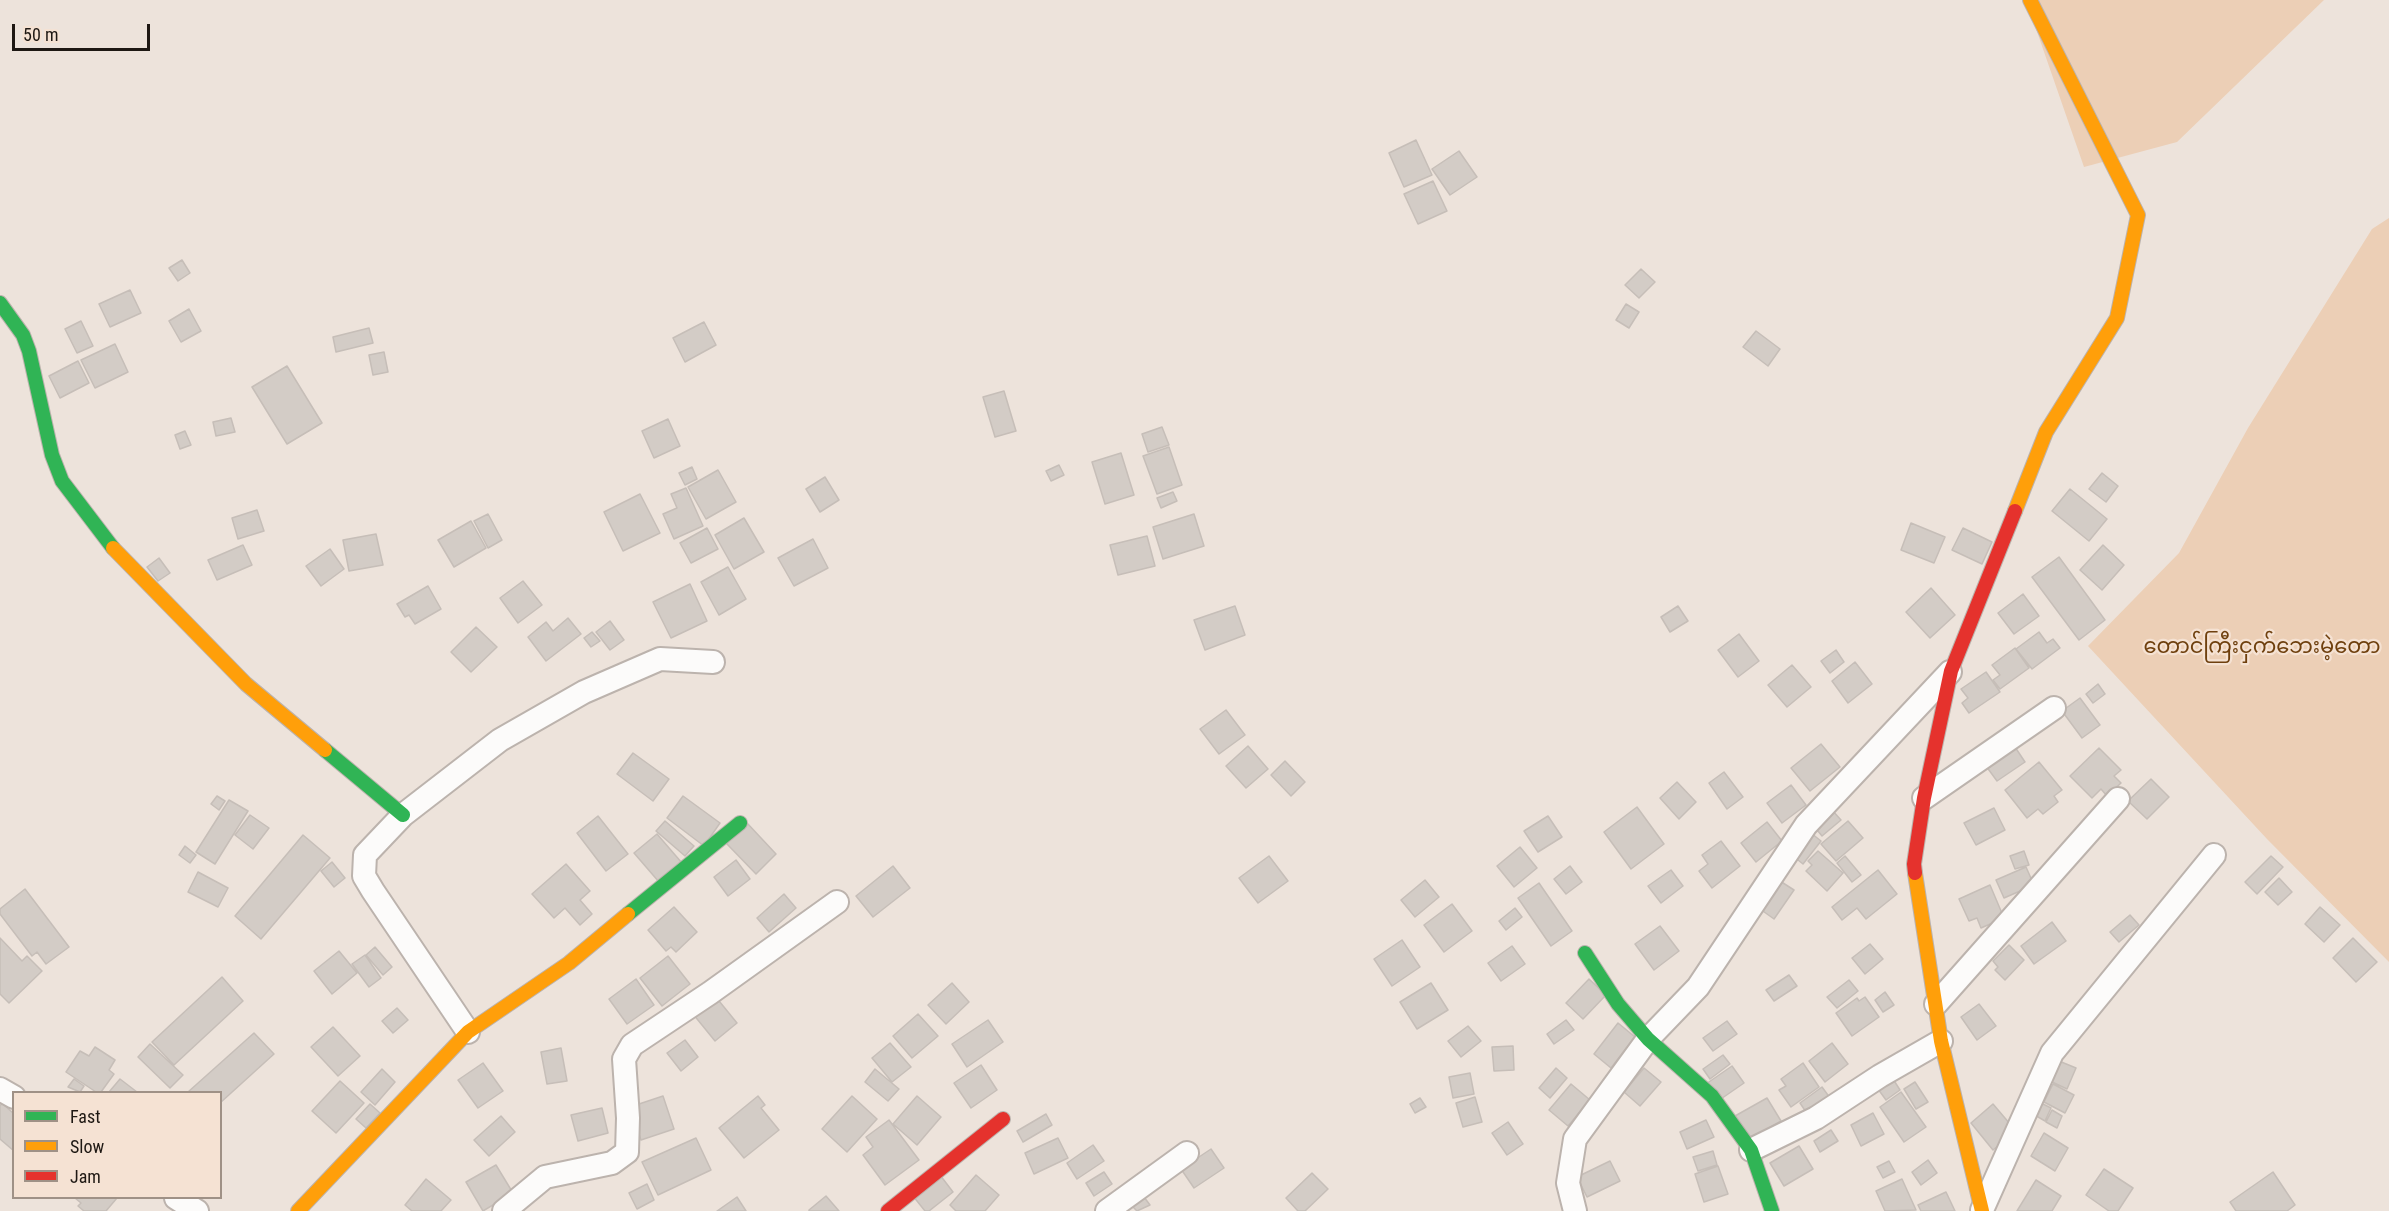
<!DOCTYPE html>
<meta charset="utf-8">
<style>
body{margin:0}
#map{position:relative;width:2389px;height:1211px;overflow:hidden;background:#ede3db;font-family:"Roboto Condensed",sans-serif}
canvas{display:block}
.legend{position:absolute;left:12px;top:1091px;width:210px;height:108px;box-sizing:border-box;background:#f5e2d3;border:2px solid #9f9186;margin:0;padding:8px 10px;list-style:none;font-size:18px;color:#1e1813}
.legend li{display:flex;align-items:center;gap:12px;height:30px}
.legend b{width:30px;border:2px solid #9f9186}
.scale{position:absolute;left:12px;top:24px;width:138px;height:27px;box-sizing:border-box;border:3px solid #1e1813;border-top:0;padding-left:8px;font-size:18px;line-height:21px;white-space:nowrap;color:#1e1813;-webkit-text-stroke:4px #f5e2d3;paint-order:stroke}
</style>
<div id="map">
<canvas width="2389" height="1211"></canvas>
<ul class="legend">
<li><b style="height:8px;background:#30b455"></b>Fast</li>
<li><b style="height:8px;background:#ff9f0a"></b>Slow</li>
<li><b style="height:8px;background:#e5322d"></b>Jam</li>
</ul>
<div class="scale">50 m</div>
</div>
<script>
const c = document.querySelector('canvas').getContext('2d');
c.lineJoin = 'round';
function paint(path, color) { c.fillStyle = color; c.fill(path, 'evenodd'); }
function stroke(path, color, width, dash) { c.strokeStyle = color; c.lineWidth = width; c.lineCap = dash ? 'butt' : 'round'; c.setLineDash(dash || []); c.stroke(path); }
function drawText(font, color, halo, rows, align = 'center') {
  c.font = font + ' "Roboto Condensed","Noto Sans Myanmar",sans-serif'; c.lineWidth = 4.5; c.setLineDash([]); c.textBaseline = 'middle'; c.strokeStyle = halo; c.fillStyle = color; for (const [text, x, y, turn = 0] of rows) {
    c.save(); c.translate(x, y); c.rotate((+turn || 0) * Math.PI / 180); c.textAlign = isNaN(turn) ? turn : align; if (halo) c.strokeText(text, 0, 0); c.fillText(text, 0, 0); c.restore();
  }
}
const green = new Path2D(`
 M2026 0H2324L2177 142 2084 167Z
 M2389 218V962L2267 839 2088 646 2179 553 2248 428 2372 229Z`);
const building = new Path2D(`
 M1416 140 1432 175 1404 187 1389 153Z
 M1459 151 1477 177 1450 195 1432 169Z
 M1433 181 1447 211 1418 224 1404 194Z
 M182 260 190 273 178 281 169 268Z
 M1641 269 1655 282 1639 298 1625 285Z
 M130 290 141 313 110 327 99 304Z
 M1626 304 1639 312 1629 328 1616 320Z
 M189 309 201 331 181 342 169 321Z
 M81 321 93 346 77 353 65 329Z
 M704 322 716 345 685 362 673 338Z
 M369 328 373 343 336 352 333 337Z
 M1756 331 1780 349 1768 366 1743 347Z
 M115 344 128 372 95 388 81 360Z
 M384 352 388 372 373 375 369 355Z
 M78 361 89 383 60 398 49 376Z
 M287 366 322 423 287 444 252 387Z
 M1004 391 1016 431 995 437 983 397Z
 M231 418 235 432 216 436 213 422Z
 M668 419 680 446 654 458 642 431Z
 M1162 427 1169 445 1148 452 1142 434Z
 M185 431 191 445 180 449 175 435Z
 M1169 447 1182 485 1157 494 1143 456Z
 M1121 453 1134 495 1105 504 1092 462Z
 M1059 465 1064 475 1051 481 1046 471Z
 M692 467 697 479 685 485 679 473Z
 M718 470 736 502 706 519 688 487Z
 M2102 473 2118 486 2106 502 2089 489Z
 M825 477 839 500 820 512 806 489Z
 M686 488 703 526 674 539 663 514 677 508 671 494Z
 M2070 489 2107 519 2089 541 2052 511Z
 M1173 492 1177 501 1161 508 1157 498Z
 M640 494 660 533 623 551 604 512Z
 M257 510 264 531 238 539 232 518Z
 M488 514 502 540 488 548 474 521Z
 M1194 514 1204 546 1163 559 1153 527Z
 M744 518 764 552 734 569 715 535Z
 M471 521 486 548 454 567 438 540Z
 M1911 523 1945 537 1934 563 1901 550Z
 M707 528 718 549 691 563 680 543Z
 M1963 528 1992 542 1982 564 1952 550Z
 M376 534 383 565 349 571 343 540Z
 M1147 536 1155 566 1118 575 1110 545Z
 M813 539 828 568 794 586 778 558Z
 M243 545 252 565 217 580 208 560Z
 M2103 545 2124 565 2102 590 2080 570Z
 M330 549 344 569 321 586 306 566Z
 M2059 557 2105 620 2079 640 2032 577Z
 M159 558 170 573 158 581 147 567Z
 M728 567 746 599 719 615 701 582Z
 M523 581 542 605 518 623 500 598Z
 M690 584 707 621 671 638 653 602Z
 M428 586 441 609 415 624 409 615 405 617 397 604Z
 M1931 588 1955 615 1930 638 1906 612Z
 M2023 594 2039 616 2014 634 1998 613Z
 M1235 606 1245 635 1205 650 1194 620Z
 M1678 606 1688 621 1670 632 1661 617Z
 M568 618 581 634 546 661 528 637 546 622 553 631Z
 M610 621 624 640 610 650 596 632Z
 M476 627 497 647 471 672 451 652Z
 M592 632 600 641 591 647 584 638Z
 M2039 632 2047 643 2053 639 2060 648 2032 669 2016 649Z
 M1739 634 1759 661 1738 677 1718 650Z
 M2015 648 2029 668 2000 689 1993 680 2000 675 1992 665Z
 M1836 650 1844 662 1830 673 1821 661Z
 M1855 662 1872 684 1848 703 1832 681Z
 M1792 665 1811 687 1787 707 1768 685Z
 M1986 672 2000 692 1969 713 1962 703 1968 698 1961 689Z
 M2098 684 2105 694 2093 703 2086 694Z
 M2080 698 2100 725 2082 738 2062 711Z
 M1226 710 1245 735 1219 754 1200 729Z
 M1821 744 1840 767 1810 791 1791 768Z
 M1248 746 1268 769 1246 788 1226 766Z
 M2015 747 2025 762 1997 781 1986 766Z
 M2099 748 2121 770 2114 776 2121 783 2107 796 2101 789 2092 798 2070 776Z
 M633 753 669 779 653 801 617 774Z
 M1285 761 1305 782 1291 796 1271 775Z
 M2039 762 2062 790 2054 796 2058 802 2043 814 2038 809 2027 818 2005 790Z
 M1724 772 1743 797 1727 809 1709 783Z
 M2151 779 2169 797 2147 819 2128 801Z
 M1677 782 1696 802 1679 819 1660 798Z
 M1791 785 1806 805 1782 823 1767 803Z
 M217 796 225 801 219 810 211 804Z
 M683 796 720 823 704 846 667 818Z
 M229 800 248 811 215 864 196 852Z
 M1637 807 1664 844 1631 869 1604 832Z
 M1994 808 2005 830 1976 845 1964 823Z
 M1832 810 1841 820 1822 836 1813 825Z
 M250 815 269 828 253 849 235 835Z
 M598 816 628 854 606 871 577 833Z
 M1548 816 1562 837 1538 852 1524 831Z
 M665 821 694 846 685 856 656 831Z
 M1848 821 1863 838 1836 861 1821 844Z
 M1767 822 1782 841 1756 862 1741 843Z
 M747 823 776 854 756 874 726 843Z
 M1811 833 1821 841 1803 864 1793 856Z
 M657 834 682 863 659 882 634 853Z
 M303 835 330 858 261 939 235 916Z
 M1721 841 1740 866 1712 888 1699 871 1708 864 1702 855Z
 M185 846 196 855 190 863 179 855Z
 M1520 847 1537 868 1514 887 1497 866Z
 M1818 851 1843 873 1827 891 1806 871 1812 865 1808 861Z
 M2024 851 2029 865 2015 869 2010 856Z
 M1269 856 1288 881 1258 903 1239 878Z
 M1845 856 1861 875 1852 882 1837 863Z
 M2271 856 2283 867 2257 894 2245 882Z
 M736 860 750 879 728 896 714 877Z
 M332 862 345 878 334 887 321 871Z
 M566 864 590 891 580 900 592 914 580 925 565 908 554 918 532 894Z
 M893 866 910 888 873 917 856 896Z
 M1570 866 1582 882 1566 894 1554 879Z
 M2026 867 2034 885 2004 898 1996 880Z
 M1671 870 1683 886 1661 903 1648 886Z
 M1878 870 1897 894 1866 919 1857 908 1842 920 1832 907Z
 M198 872 228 888 218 907 188 892Z
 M2279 878 2292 892 2278 905 2265 892Z
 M1425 880 1439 897 1415 917 1401 900Z
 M1780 881 1794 890 1774 919 1760 909Z
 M1539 883 1572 931 1551 946 1518 898Z
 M1990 885 2004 918 1981 928 1977 918 1969 921 1959 899Z
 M25 889 69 947 46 964 37 952 32 956 0 914V909Z
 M784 894 796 908 769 932 757 918Z
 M1452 904 1472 931 1444 952 1424 925Z
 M674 907 697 932 676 952 671 947 666 951 648 930Z
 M2320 907 2340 925 2324 942 2305 924Z
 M1515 908 1522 917 1506 930 1499 921Z
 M2130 915 2139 925 2119 942 2110 932Z
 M2052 922 2066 941 2034 964 2021 946Z
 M1660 926 1679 951 1654 970 1635 944Z
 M0 938 22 961 27 956 42 971 9 1003 0 994Z
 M2353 938 2377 962 2356 982 2333 958Z
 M1402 940 1420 967 1392 986 1374 959Z
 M1870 944 1883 959 1865 974 1852 958Z
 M2009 945 2024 960 2005 980 1995 970 1998 967 1993 961Z
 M1512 946 1525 964 1501 981 1488 963Z
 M375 947 392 967 383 975 366 955Z
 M339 951 357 973 332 994 314 971Z
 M365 955 381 978 369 987 352 964Z
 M668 956 690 984 662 1006 640 978Z
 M1789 975 1797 986 1774 1001 1766 990Z
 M222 977 243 1001 174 1065 152 1042Z
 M636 979 654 1005 627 1024 609 999Z
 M1589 979 1606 995 1583 1019 1566 1003Z
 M1849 980 1858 991 1837 1008 1827 997Z
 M952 983 969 1002 946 1024 928 1005Z
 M1431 983 1448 1010 1417 1029 1400 1002Z
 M1885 992 1894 1005 1883 1012 1875 1000Z
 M715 996 737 1023 715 1041 693 1014Z
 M1865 997 1879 1017 1852 1036 1836 1013 1857 998 1859 1001Z
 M1979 1004 1996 1026 1977 1040 1961 1017Z
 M397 1008 408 1020 393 1033 382 1021Z
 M918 1014 938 1036 912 1058 893 1036Z
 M988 1020 1003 1042 967 1067 952 1044Z
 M1566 1020 1574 1030 1554 1044 1547 1034Z
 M1727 1021 1737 1034 1713 1051 1703 1038Z
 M1618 1023 1635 1037 1611 1068 1594 1054Z
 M1468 1026 1481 1041 1461 1057 1448 1041Z
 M333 1027 360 1056 338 1076 311 1047Z
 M254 1033 274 1054 220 1103V1092H188Z
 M685 1040 698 1057 681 1071 667 1053Z
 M890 1043 911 1067 892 1082 872 1058Z
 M1832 1043 1848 1064 1825 1082 1809 1061Z
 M150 1044 183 1075 170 1088 138 1057Z
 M1513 1046 1514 1070 1494 1071 1492 1047Z
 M95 1047 115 1060 109 1070 114 1074 101 1092H96L66 1072 80 1051 89 1056Z
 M561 1048 567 1081 547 1084 541 1052Z
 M1723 1055 1730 1064 1710 1079 1703 1069Z
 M2059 1061 2076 1068 2067 1089 2050 1081Z
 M483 1063 503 1091 478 1108 458 1080Z
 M1803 1063 1819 1087 1791 1107 1779 1090 1786 1086 1781 1079Z
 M981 1065 997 1090 971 1108 954 1083Z
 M1732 1066 1744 1083 1718 1101 1706 1084Z
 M1556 1068 1567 1078 1550 1098 1539 1088Z
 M1644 1068 1661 1082 1640 1106 1624 1092Z
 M382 1069 395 1082 375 1105 361 1092Z
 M875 1069 899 1089 888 1101 865 1082Z
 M1470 1073 1474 1094 1453 1098 1449 1077Z
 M74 1079 84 1086 80 1092 68 1087Z
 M120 1079 137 1092H109Z
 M1893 1079 1900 1090 1886 1100 1878 1089Z
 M340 1081 364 1103 336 1133 312 1111Z
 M1915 1082 1928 1102 1916 1109 1904 1089Z
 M1571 1084 1590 1100 1568 1126 1549 1110Z
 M2053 1084 2074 1095 2065 1113 2044 1102Z
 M1822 1087 1833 1102 1810 1118 1800 1103Z
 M1901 1092 1926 1127 1904 1142 1880 1107Z
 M663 1096 674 1129 641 1140 630 1107Z
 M758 1096 765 1105 761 1108 779 1130 744 1158 719 1128Z
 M852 1096 877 1119 847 1152 822 1129Z
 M917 1096 941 1117 917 1145 893 1124Z
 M1475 1097 1482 1122 1463 1127 1456 1103Z
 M1420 1098 1426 1107 1415 1113 1410 1104Z
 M1767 1098 1781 1121 1749 1140 1735 1116Z
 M2039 1102 2051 1108 2045 1121 2033 1114Z
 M2 1103 14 1114V1151L0 1139V1106Z
 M370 1104 380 1113 366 1128 356 1119Z
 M1993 1104 2016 1131 1993 1150 1971 1123Z
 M602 1108 608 1133 578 1141 571 1115Z
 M2052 1110 2062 1116 2057 1128 2046 1122Z
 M1873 1113 1884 1134 1861 1146 1851 1125Z
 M1046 1114 1052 1125 1023 1142 1017 1131Z
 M501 1116 515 1132 489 1156 474 1140Z
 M889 1120 919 1160 885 1185 863 1155 873 1147 866 1137Z
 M1706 1120 1714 1137 1687 1149 1680 1132Z
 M1508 1122 1523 1144 1507 1155 1492 1133Z
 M1831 1130 1838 1141 1820 1152 1814 1141Z
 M2044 1133 2068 1148 2055 1171 2031 1156Z
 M696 1138 711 1170 658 1195 642 1162Z
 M1058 1138 1068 1158 1034 1174 1025 1153Z
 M1093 1145 1104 1161 1077 1179 1067 1163Z
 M1799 1146 1813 1169 1784 1186 1770 1163Z
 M1211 1149 1224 1168 1194 1188 1181 1169Z
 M1713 1151 1717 1165 1698 1171 1693 1157Z
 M1928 1160 1937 1173 1921 1185 1912 1172Z
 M1610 1161 1620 1181 1587 1197 1577 1177Z
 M1889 1161 1895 1172 1883 1178 1877 1167Z
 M496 1165 513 1193 483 1211 466 1182Z
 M1718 1166 1728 1194 1704 1202 1695 1174Z
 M2104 1169 2133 1188 2118 1211H2109L2086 1195Z
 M1104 1172 1112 1184 1094 1196 1086 1183Z
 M2273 1172 2295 1205 2287 1211H2236L2230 1202Z
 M1312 1173 1328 1189 1305 1211H1298L1286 1198Z
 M940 1175 953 1192 929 1211H925L913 1196Z
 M976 1175 999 1195 985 1211H956L950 1205Z
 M426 1179 451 1200 441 1211H412L405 1205Z
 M1902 1179 1916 1210 1885 1211 1876 1191Z
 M2036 1180 2061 1196 2052 1211H2017Z
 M647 1184 654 1200 637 1209 629 1193Z
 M1946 1192 1955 1211H1921L1918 1205Z
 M826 1196 839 1211H809V1210Z
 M737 1197 746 1211H717Z
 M1144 1197 1150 1205 1137 1211 1132 1206Z
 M75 1198H117L106 1211H84L78 1206 81 1203Z`);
const street = new Path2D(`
 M1924 798 2054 708
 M1936 1004 2118 799
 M468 1032 373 891 364 876 365 855 403 815 500 740 584 692 660 659 713 662
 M0 1089 14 1097
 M1751 1150 1816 1118 1880 1076 1941 1041
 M176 1198 197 1211
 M1982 1210 2052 1053 2214 855
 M504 1211 545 1177 612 1163 627 1152 628 1118 624 1059 632 1045 710 993 837 902
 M1107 1211 1187 1153
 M1575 1211 1568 1183 1575 1139 1648 1039 1698 987 1806 825 1950 672`);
const fast = new Path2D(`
 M0 303 23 335 29 351 52 455 62 481 113 548
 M325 750 403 815
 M628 914 740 823
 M1585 953 1618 1004 1648 1039 1712 1096 1751 1150 1772 1211`);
const slow = new Path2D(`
 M2015 511 2046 432 2117 318 2138 215 2030 0
 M113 548 246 684 325 750
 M1915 873 1941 1041 1982 1211
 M298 1211 468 1032 569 963 628 914`);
const jam = new Path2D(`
 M1915 873 1914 864 1924 798 1951 671 2015 511
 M888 1211 1003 1119`);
const parkNames = [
 ["တောင်ကြီးငှက်ဘေးမဲ့တော",2262,648]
];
paint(green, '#eccfb6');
paint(building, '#d3ccc6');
stroke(building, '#c6beb8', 1.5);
stroke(street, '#bcb3ad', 26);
stroke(fast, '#bcb3ad', 16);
stroke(slow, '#bcb3ad', 16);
stroke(jam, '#bcb3ad', 16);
stroke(street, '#fcfbfa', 22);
stroke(fast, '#30b455', 14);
stroke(slow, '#ff9f0a', 14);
stroke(jam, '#e5322d', 14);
drawText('21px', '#6f400e', '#f5e2d3', parkNames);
</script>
